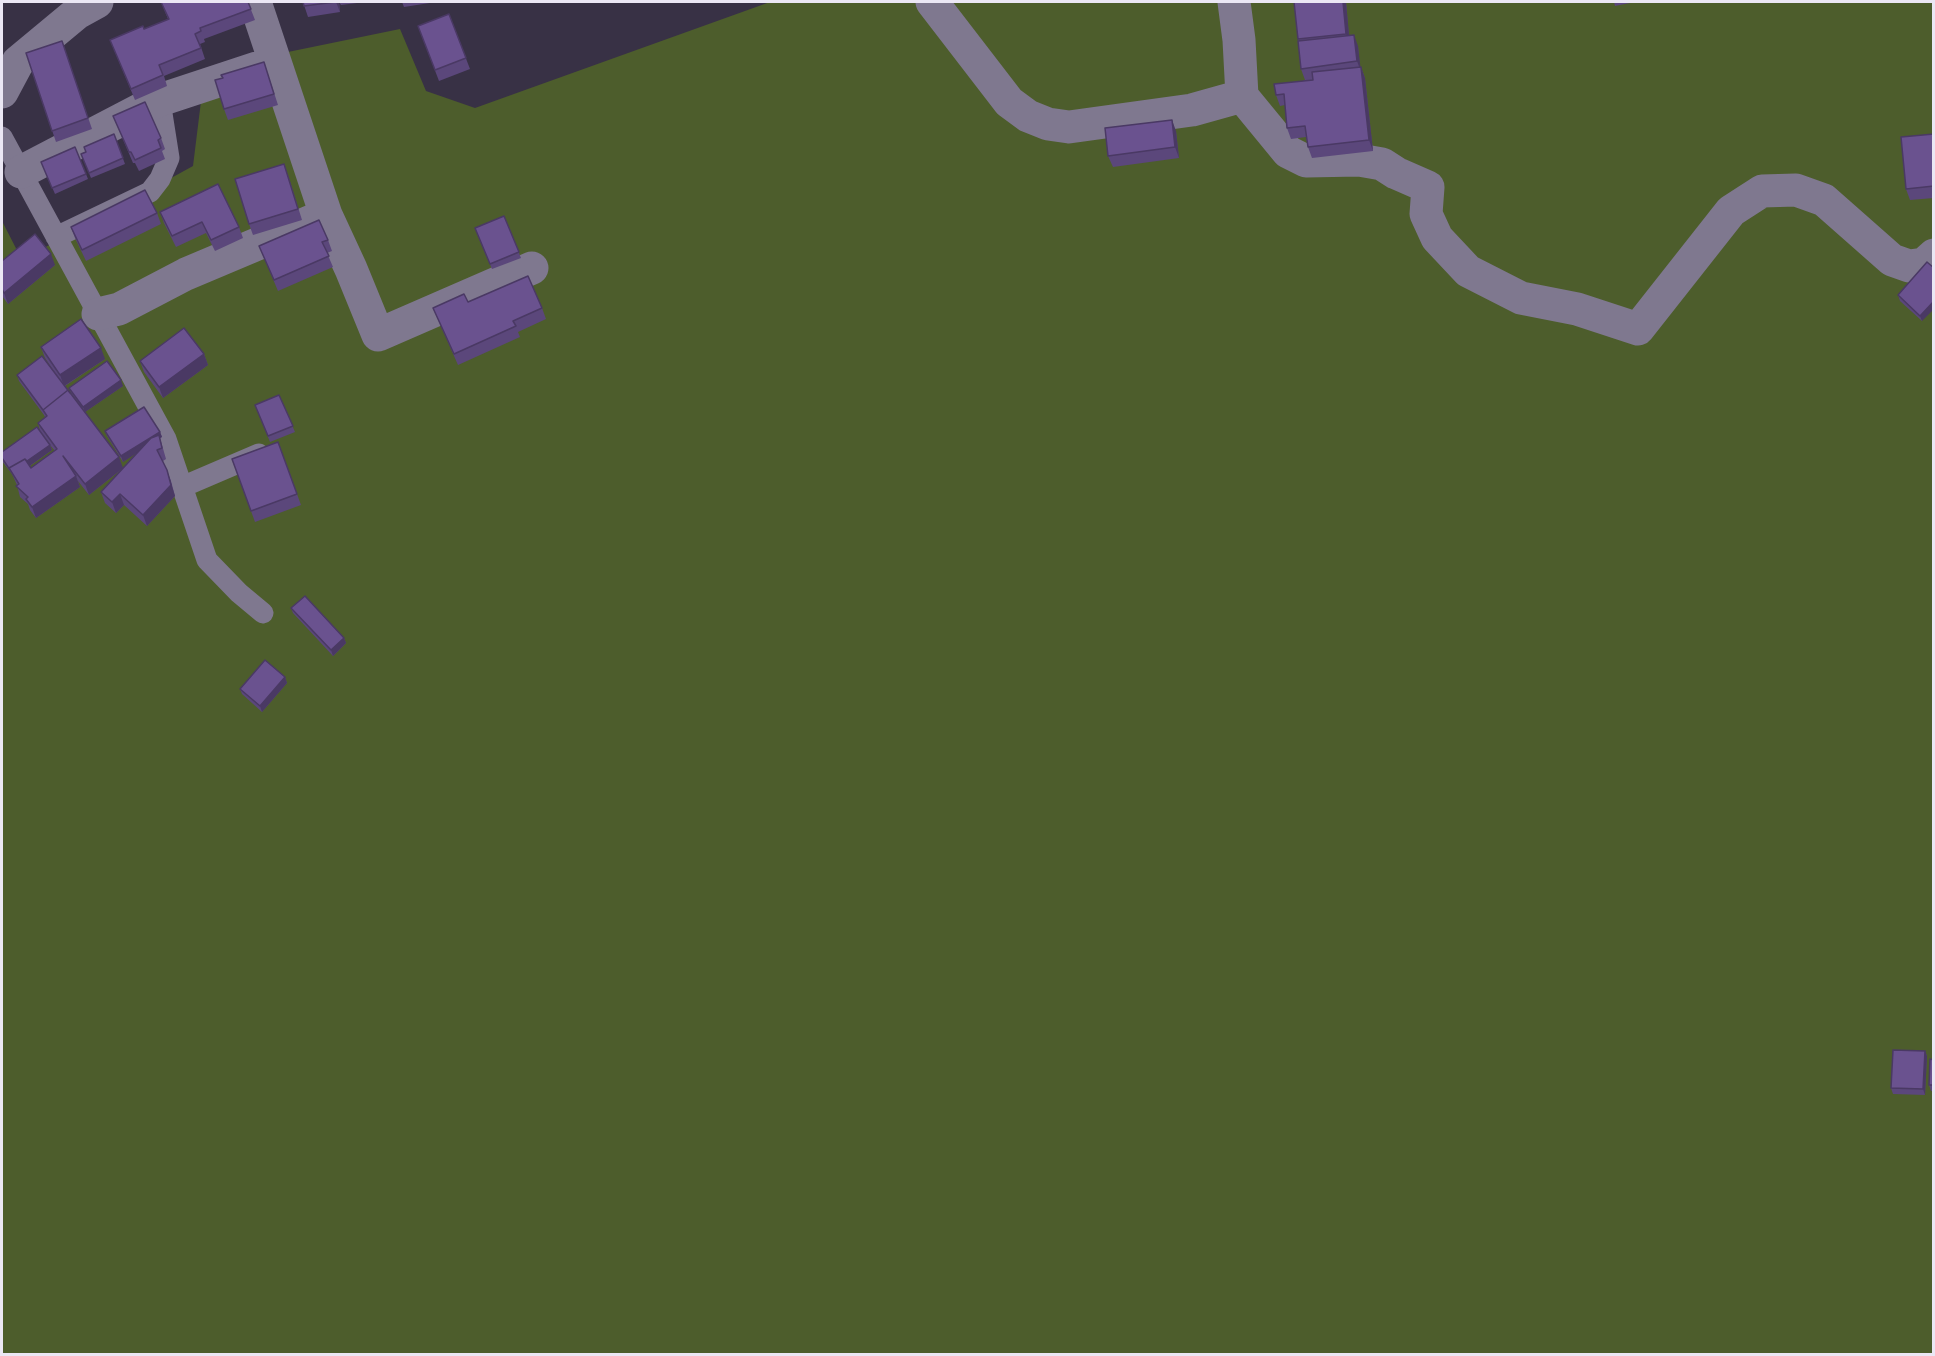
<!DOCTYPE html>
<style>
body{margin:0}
#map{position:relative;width:1935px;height:1356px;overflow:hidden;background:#383145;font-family:"Playfair Display",serif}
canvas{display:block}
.frame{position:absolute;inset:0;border:3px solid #ebe7f4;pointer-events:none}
</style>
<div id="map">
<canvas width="1935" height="1356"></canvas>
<div class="frame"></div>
</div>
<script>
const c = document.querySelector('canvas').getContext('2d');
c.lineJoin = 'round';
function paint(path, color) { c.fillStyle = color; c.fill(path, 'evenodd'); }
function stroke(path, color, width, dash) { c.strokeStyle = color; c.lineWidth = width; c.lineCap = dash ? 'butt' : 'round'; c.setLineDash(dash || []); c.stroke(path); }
const green = new Path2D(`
 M770 2H1933V1354H2V221L22 260 193 166 205 69 400 29 426 91 475 108Z`);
const lane = new Path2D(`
 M2 137 166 439 207 560 239 593 263 613
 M56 237 150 192 160 179 169 158 160 101
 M182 487 259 454`);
const street = new Path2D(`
 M255 2 326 215 351 269 378 335 532 268
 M932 2 1009 102 1028 116 1048 124 1069 127 1192 110 1242 96
 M1234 2 1239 40 1242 96 1288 152 1306 161 1359 160 1382 164 1396 173 1428 187 1426 214 1437 238 1468 271 1521 298 1577 309 1638 329 1731 211 1762 191 1796 190 1824 200 1892 260 1909 266 1924 264 1934 255
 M2 92 18 62 77 13 97 2
 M21 172 157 101 257 68
 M98 314 119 309 186 274 326 215`);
const wall = new Path2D(`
 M161 2H248L255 20 204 39 205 42 200 44 205 59 164 76 167 86 135 100 110 40 144 29 168 19Z
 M303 2H339L340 12 308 17Z
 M339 2H365L341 5Z
 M402 2H436L404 7Z
 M1294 2H1346L1349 36 1358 46 1360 67H1361L1365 78 1373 151 1312 158 1308 147 1306 137 1291 139 1287 128 1285 105 1280 106 1276 95 1305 80 1301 69Z
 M1614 2H1635L1615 6Z
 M449 14 470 69 439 81 418 26Z
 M62 41 92 129 56 142 26 53Z
 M264 62 278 105 228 120 224 109 223 78Z
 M113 116 161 138 165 149 162 151 165 159 139 171 135 163H133Z
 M1176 131 1179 158 1113 167 1108 156Z
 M114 134 125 164 91 178 81 154Z
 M1934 134V198L1910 200 1906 189Z
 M75 147 88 179 55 194 41 162Z
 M288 175 302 220 253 235 249 224Z
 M160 212 239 227 243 238 215 251 206 233 176 247 164 223Z
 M157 213 161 224 86 261 75 238 71 227Z
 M504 216 521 258 492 269 477 234Z
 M328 240 332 251 327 253 333 267 278 291 259 246Z
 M2 261 55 265 8 304 2 296Z
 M1927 262 1922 321 1900 301 1898 295Z
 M468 302 542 308 546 319 518 332 520 337 458 365 433 308Z
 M41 347 105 359 65 386 123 468 136 453 123 462 107 436 105 431 160 432 162 437 160 438 166 459 163 461 171 481 175 496 147 526 124 505 116 513 105 503 101 492 122 469 89 495 78 481 80 487 36 518 30 510 28 504 20 497 17 485 12 474 2 461V452L40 431 38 423 45 417 44 415 19 381 17 375 59 379 45 358ZM50 445 55 451 31 468 30 466 52 450Z
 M204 354 208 365 163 398 144 372 140 361Z
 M123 386 85 412 71 393 69 388Z
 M279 395 295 432 270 442 255 405Z
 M278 442 301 505 255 522 232 459Z
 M291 608 344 638 346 643 333 656 293 613Z
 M285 677 287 683 262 712 242 694 240 689Z
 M1925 1051 1927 1056 1925 1095 1893 1094 1891 1088Z
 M1934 1060V1091H1931L1929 1085Z`);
const shadedWall = new Path2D(`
 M336 2H339L340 12Z
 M1343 2H1346L1350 45 1346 34Z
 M1354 35 1358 46 1361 72 1357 61Z
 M1361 67 1365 78 1373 151 1369 140Z
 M1172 120 1176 131 1179 158 1175 147Z
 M51 254 55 265 8 304 4 293Z
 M1934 301V309L1922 321 1920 316Z
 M101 348 105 359 64 386 60 375Z
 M204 354 208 365 163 398 159 387Z
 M121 380 123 386 85 412 83 407Z
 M160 432 162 437 160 438 166 459 160 438 123 462 121 456Z
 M50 445 52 450 14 477 12 472Z
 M119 457 123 468 89 495 85 484Z
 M167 470 175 496 147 526 143 515Z
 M76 476 80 487 36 518 32 507Z
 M120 494 124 505 116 513 112 502Z
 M344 638 346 643 333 656 331 650Z
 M285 677 287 683 262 712 260 706Z
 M1925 1051 1927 1056 1925 1095 1923 1089Z`);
const building = new Path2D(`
 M161 2H248L251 9 200 28 201 31 195 34 201 48 159 65 163 75 131 89 110 40 143 26 144 29 169 19Z
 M303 2H335L304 6Z
 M1294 2H1343L1346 34 1298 39Z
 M449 14 466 58 435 70 418 26Z
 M1354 35 1357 61 1301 69 1298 41Z
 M62 41 88 118 52 131 26 53Z
 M264 62 274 94 224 109 215 80 223 78 221 75Z
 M1361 67 1369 140 1308 147 1305 126 1287 128 1284 94 1276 95 1274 84 1313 80 1312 72Z
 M145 102 161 138 158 140 161 148 135 160 131 152H129L113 116Z
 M1172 120 1175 147 1108 156 1105 128Z
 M114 134 123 158 89 173 81 154 86 152 84 147Z
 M1934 134V186L1906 189 1901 137Z
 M75 147 86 174 52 188 41 162Z
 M284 164 298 209 249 224 235 179Z
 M218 184 239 227 211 240 202 222 172 236 160 212Z
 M145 190 157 213 82 250 71 227Z
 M504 216 519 252 490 264 475 228Z
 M319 220 328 240 322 242 329 256 274 280 259 246Z
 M35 234 51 254 4 293 2 289V261Z
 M1927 262 1934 268V301L1920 316 1898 295Z
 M528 276 542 308 513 321 516 326 454 354 433 308 464 294 468 302Z
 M81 319 101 348 60 375 41 347Z
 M184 328 204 354 159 387 140 361Z
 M42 356 70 393 68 390 43 410 17 375Z
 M107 361 121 380 83 407 69 388Z
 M68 390 119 457 85 484 63 456 76 476 32 507 26 499 28 497 16 486 19 484 9 468 25 459 31 468 57 449 38 423 47 416 43 410Z
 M279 395 293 426 268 436 255 405Z
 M144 407 160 432 121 456 105 431Z
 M37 427 50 445 27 461 25 459 9 468 10 470 2 458V452Z
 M159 435 162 448 157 450 167 470 171 485 143 515 120 494 112 502 101 492 151 438Z
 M278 442 297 494 251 511 232 459Z
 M305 596 344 638 331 650 291 608Z
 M265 660 285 677 260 706 240 689Z
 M1893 1050 1925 1051 1923 1089 1891 1088Z
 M1930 1059 1934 1060V1085H1929Z`);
paint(green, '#4d5d2c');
stroke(lane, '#7f788f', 21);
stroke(street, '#7f788f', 33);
paint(wall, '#5b477b');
paint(shadedWall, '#4a3964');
paint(building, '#6a528f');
stroke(building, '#4a3964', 1.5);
</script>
